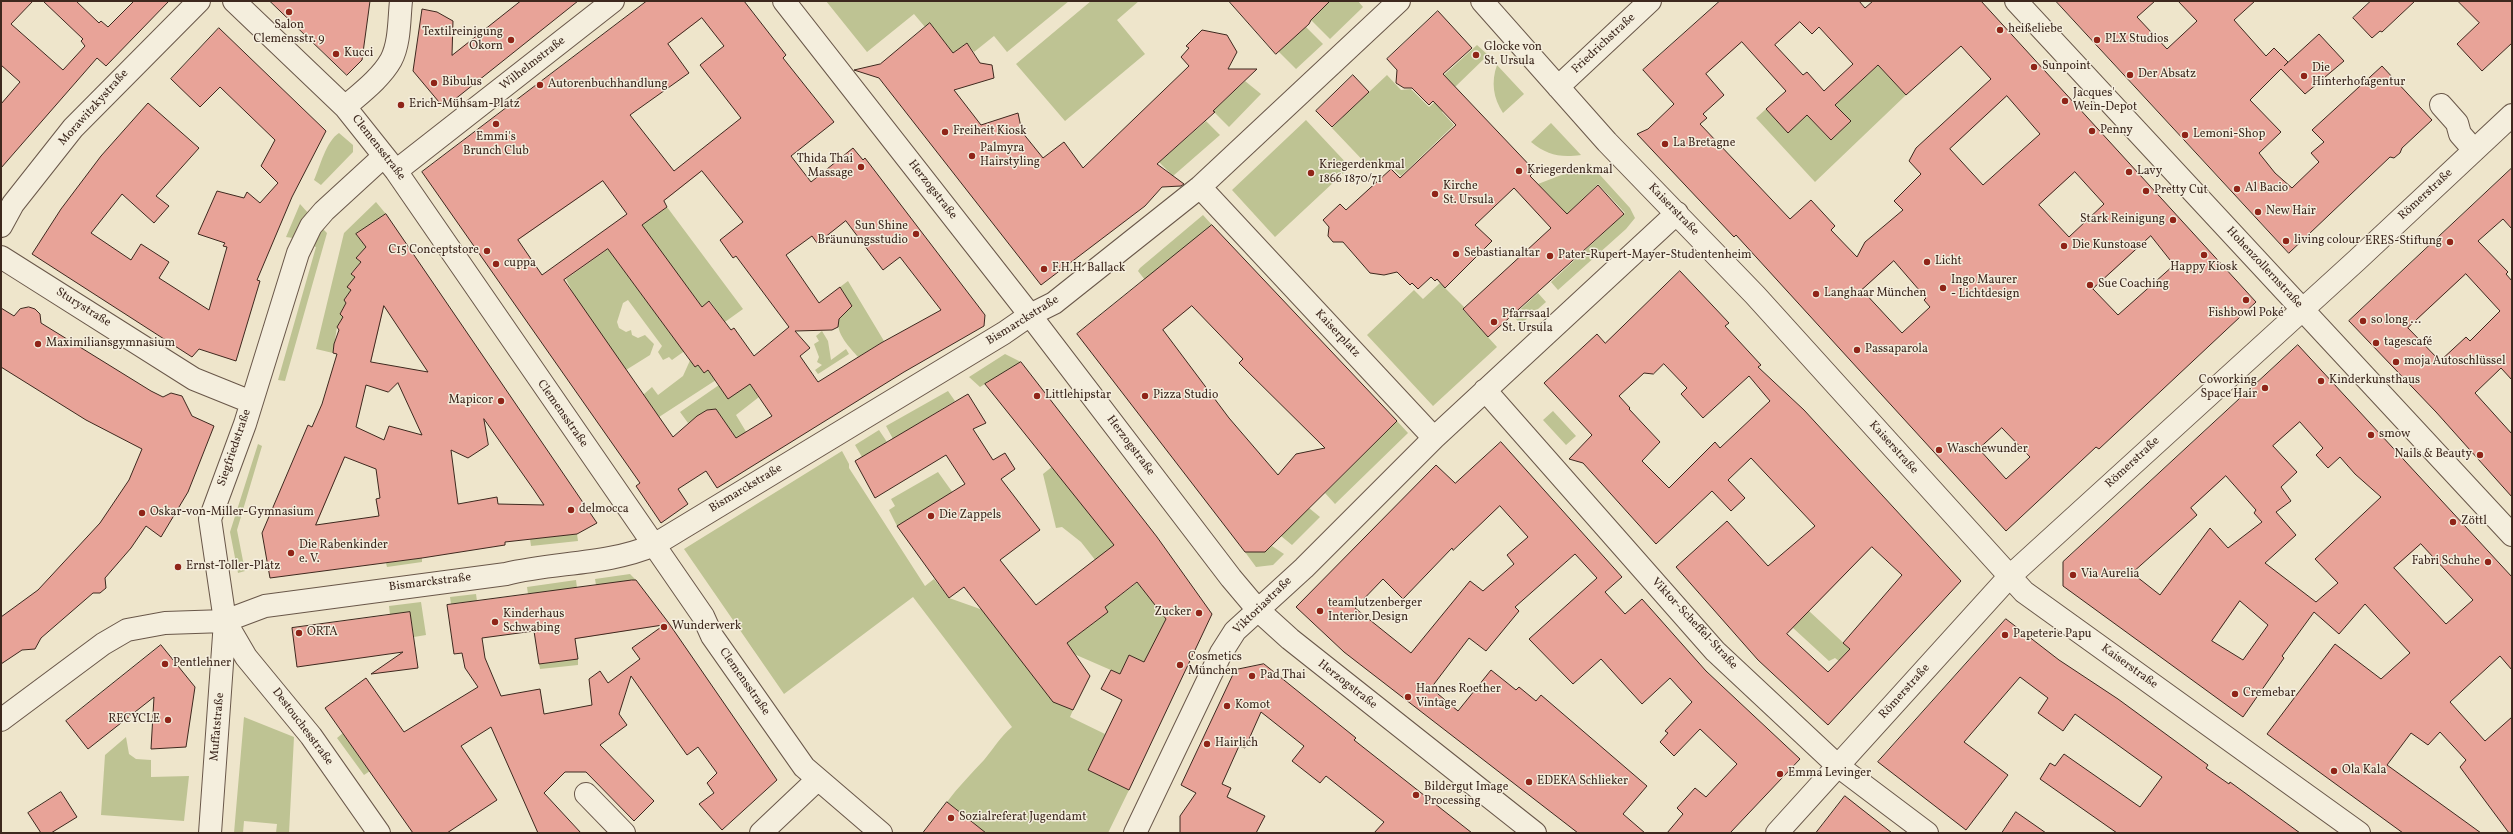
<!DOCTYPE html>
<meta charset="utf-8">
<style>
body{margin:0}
#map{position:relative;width:2513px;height:834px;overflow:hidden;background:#eee5cb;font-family:Vollkorn,serif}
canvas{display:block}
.frame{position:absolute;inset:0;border:2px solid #3d281e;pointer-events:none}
</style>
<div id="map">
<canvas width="2513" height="834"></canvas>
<div class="frame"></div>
</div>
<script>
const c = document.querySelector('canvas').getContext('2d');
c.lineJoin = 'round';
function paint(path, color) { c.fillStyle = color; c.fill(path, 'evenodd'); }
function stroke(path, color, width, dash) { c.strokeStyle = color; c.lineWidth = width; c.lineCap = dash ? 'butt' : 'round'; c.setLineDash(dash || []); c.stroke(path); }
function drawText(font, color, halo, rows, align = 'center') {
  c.font = font + ' Vollkorn,serif'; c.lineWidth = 3; c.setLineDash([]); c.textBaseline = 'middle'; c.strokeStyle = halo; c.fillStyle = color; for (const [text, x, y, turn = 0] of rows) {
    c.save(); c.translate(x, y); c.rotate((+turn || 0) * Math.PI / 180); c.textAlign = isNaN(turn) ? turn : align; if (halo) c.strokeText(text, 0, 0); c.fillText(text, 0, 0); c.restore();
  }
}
const green = new Path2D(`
 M826 1H1069L1007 52 994 36 974 52 967 43 953 53 930 23 925 27 914 14 867 52Z
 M1091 1H1139L1117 20 1145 54 1065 121 1016 64Z
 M1330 1H1358L1363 7 1330 39 1311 20Z
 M1305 26 1323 44 1296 69 1278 51Z
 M1477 45 1488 55 1455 87 1444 75Z
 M1497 65 1524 94 1503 113C1493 98 1491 82 1497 65Z
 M1878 65 1906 95 1815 182 1756 118 1766 109 1788 132 1807 115 1831 140 1851 121 1835 105Z
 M1387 75 1401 90 1411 89 1429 107 1438 99 1446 107 1442 112 1454 125 1401 176 1382 159 1371 169 1332 128 1343 117 1337 111 1350 110Z
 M1245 81 1261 94 1229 127 1213 111Z
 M1306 120 1350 167 1275 237 1232 190Z
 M1206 121 1220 135 1173 176 1159 162Z
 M1551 123 1581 155C1560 158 1547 155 1531 142Z
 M339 133 353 145V152L321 185 314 180C320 167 326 141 339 133Z
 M1590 164 1630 208 1635 218 1626 229 1558 290 1551 282 1625 213 1598 184 1567 214 1538 184Z
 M376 202 386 214 356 234 366 247 356 258 361 262 351 273 355 277 351 290 344 300 346 303 340 313 343 317 337 327 333 353 316 349 344 233Z
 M300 204 309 214 300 224 293 238 286 237Z
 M667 207 743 309 672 360 669 357 663 360 658 352 662 346 628 300 623 303 617 322 619 328 626 332 631 330 632 335 638 338 645 335 654 344 650 355 626 370 575 297 566 279ZM616 260 686 285 702 307 710 301 720 315 711 323 695 320 673 337Z
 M1203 215 1212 225 1145 280 1138 271 1140 268Z
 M320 226 327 233 285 381 278 380 316 247 310 245Z
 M848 281 884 341 858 357C851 349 834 332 839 319 841 315 848 310 852 306L840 287Z
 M1440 283 1465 308 1463 310 1497 347 1433 406 1367 335 1414 290 1423 299Z
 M1538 293 1546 302 1521 324 1513 316Z
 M822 331 828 341 831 360 846 349 849 354 818 374 815 370 822 365 817 362 819 357 814 344 819 341 816 336Z
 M1005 354 1021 362 980 387 969 377Z
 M692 356 704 373 708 370 716 380 659 417 643 395 652 387 658 395 683 376Z
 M750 384 759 397 736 415 763 460 749 467 742 447 716 409 707 410 688 423 680 412 719 385Z
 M948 391 955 401 893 439 886 426Z
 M1553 411 1576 436 1566 445 1543 420Z
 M1397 421 1408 433 1335 504 1325 493Z
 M879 430 887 442 862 457 855 445Z
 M258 444 262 446 237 530 245 571 238 573 230 532Z
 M842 451 849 464V468L925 586 934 579 949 598 983 610 1073 710 1070 717 1105 734 1088 770 1129 790 1108 833H986L947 802C958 787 971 774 984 760 994 748 1000 737 1012 727L913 597 784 694 684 549Z
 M1053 466 1126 560 1107 575 1081 542 1062 527 1056 528 1043 474Z
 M938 472 953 493 897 526 889 510 895 506 891 499Z
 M1309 508 1320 517 1292 545 1281 536Z
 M577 534 578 541 531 546 530 539Z
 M1272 546 1284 554 1273 565 1256 567 1245 552H1265Z
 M422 558V562L387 567 386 563Z
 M630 574 636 580 596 585 595 579Z
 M576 580 577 588 528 594 527 587Z
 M1138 582 1166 619 1145 663 1129 655 1120 674 1074 654 1048 620 1075 637 1108 612 1105 607Z
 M476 594 477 601 451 604 450 597Z
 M421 602 426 635 414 637 410 612 390 615 389 606Z
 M1809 611 1850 649 1839 661 1835 658 1829 661 1792 627Z
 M578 659V665L540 669 539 664Z
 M244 717 294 737 289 833H276L277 824 244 821 243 833H234Z
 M343 733 370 771 364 775 337 738Z
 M126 737 129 754 136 759 151 760V777L189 776 184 821 101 815 105 755Z`);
const building = new Path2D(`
 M1 1H33L11 24 63 70 85 46 81 41 83 39 43 1H76L99 23 101 21 108 27 134 1H169L106 66 97 58 1 168V104L20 82 1 65Z
 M270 1H370L362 60 347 75Z
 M521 1H578L444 108 413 71 422 9 437 12 453 21 452 55Z
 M647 1H744L786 55 783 58 834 122 791 156 811 182 853 148 863 160 865 158 985 315 984 326 904 372 717 488 706 471 678 489 688 504 661 523 636 486 640 483 422 172ZM702 18 724 46 700 65 741 118 674 171 630 115 689 73 668 44ZM702 171 743 222 720 240 733 258 736 256 789 327 754 356 734 328 731 330 709 301 702 307 642 225 667 207 664 201ZM603 181 627 214 542 275 518 240ZM846 221 883 270 900 257 941 310 881 343 818 382 800 356 810 348 795 331 832 330 838 327 839 319 852 306 840 287 819 303 786 255 812 236 817 243ZM608 249 695 367 698 365 704 373 708 370 728 399 750 384 772 416 736 438 716 409 707 410 697 416 673 437 564 280Z
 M1229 1H1330L1311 20 1309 24 1276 54Z
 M1720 1H1859L1865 8 1873 1H1981L2256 302 2099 449 2096 447 2006 531 1736 235 1734 237 1637 134 1648 129 1674 104 1643 70ZM1800 22 1812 34 1819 27 1853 64 1824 91 1807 72 1803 75 1775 45ZM1742 42 1786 91 1766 109 1788 133 1807 115 1831 140 1851 121 1835 105 1878 65 1906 95 1961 46 1991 79 1916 148 1909 161 1921 174 1894 201 1903 210 1865 242 1857 257 1831 230 1835 226 1811 200 1790 219 1700 124 1707 118 1703 114 1724 95 1706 74ZM2007 96 2040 134 1983 185 1950 149ZM2075 172 2104 204 2069 237 2039 205ZM2151 236 2174 265 2118 315 2093 289ZM1894 261 1926 298 1924 300 1930 307 1902 333 1862 290ZM2002 428 2030 457 2006 479 1979 449Z
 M2056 1H2155L2137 17 2167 49 2197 21 2178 1H2255L2234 20 2266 56 2274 48 2288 62 2284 66 2319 34 2344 61 2305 94 2281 69 2250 100 2281 132 2259 153 2275 173 2292 188 2319 162 2311 153 2324 142 2312 130 2382 66 2432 120 2402 148 2400 153 2394 158 2390 157 2289 253Z
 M2371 1H2415L2382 32 2380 31 2372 38 2353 18Z
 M2458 1H2512V43L2482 71 2457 44 2479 23Z
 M1438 11 1472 48 1443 74 1535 171 1530 176 1567 214 1598 185 1624 214 1488 337 1463 309 1551 228 1514 188 1475 225 1492 241 1445 288 1437 279 1435 281 1431 277 1418 289 1412 283 1410 285 1397 272 1384 275 1370 273 1343 242H1333L1328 236 1329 227 1323 220 1340 204 1346 210 1391 169 1400 178 1456 125 1433 101 1429 105 1412 88H1404L1396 83 1397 70 1387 59Z
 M930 23 953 53 967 43 980 63 992 65 994 78 954 90 981 125 1018 113 1022 132 1043 158 1064 142 1083 168 1189 66 1181 57 1189 48 1186 46 1202 30 1227 35 1237 52 1228 69H1257L1213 111 1215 112 1157 164 1184 184 1181 186 1162 187 1145 206 1041 285 879 78 854 70 880 64Z
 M219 28 326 131 292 197 257 280 260 281 236 361 199 349 192 357 32 254 61 209 101 156 148 103 199 148 156 196 169 206 154 223 122 194 91 233 131 260 141 244 169 262 159 278 209 310 227 247 223 246 225 243 198 234 217 191 244 198 247 192 260 203 278 183 261 166 275 140 220 87 200 107 171 79Z
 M1353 75 1369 92 1332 127 1316 111Z
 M2512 168V229L2503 219 2478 241 2508 272 2506 274 2512 281V380L2501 368 2475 393 2512 434V497L2436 412 2349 321ZM2466 274 2500 311 2470 341 2466 337 2440 361 2408 328Z
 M386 214 597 523 577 534 505 542V545L422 558 270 578 262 533 308 425 312 427 322 404 337 354 333 353 334 344 339 330 337 327 343 317 340 314 346 303 344 300 351 290 347 287 355 277 351 274 361 262 356 258 366 247 356 234ZM384 306 428 372 371 362ZM398 383 422 435 389 426 384 440 356 427 366 385 388 392ZM484 419 534 490 544 505 498 504 497 497 458 504 451 450 468 458 488 445ZM345 457 376 469 380 498 376 499 379 516 316 525Z
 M1212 225 1397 421 1265 552H1245L1077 334ZM1192 306 1243 359 1239 363 1325 448 1296 454 1278 475 1229 418 1163 330Z
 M1680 271 1729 323 1725 326 1761 365 1758 367 1804 410 1961 581 1828 725 1758 660 1676 567 1727 521 1768 566 1815 526 1751 458 1728 480 1745 498 1731 511 1712 491 1656 544 1583 463 1569 459 1592 435 1544 383 1597 334 1605 343ZM1664 364 1687 388 1681 394 1703 418 1749 376 1770 401 1720 448 1715 442 1669 488 1642 461 1660 442 1629 409 1630 408 1619 396 1644 373 1653 374ZM1872 547 1902 575 1843 643 1850 649 1828 672 1787 634Z
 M29 307 35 309 40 314 41 323 151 391 163 397 171 393 182 396 192 416 214 426 188 492 161 537 146 526 131 548 105 578 106 588 100 593H93L41 638 35 649 22 650 1 664V617L38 590 100 523 129 480 142 449 86 420 1 367V308L14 316 20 309Z
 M2298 345 2512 577V670L2500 656 2450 702 2485 741 2512 717V833H2509L2460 767 2466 760 2440 732 2428 745 2411 733 2387 765 2481 833H2403L2267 734 2335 644 2381 679 2410 653 2365 604 2339 634 2314 612 2282 656 2284 658 2243 717 2063 586V562ZM2300 422 2323 448 2316 455 2328 468 2340 457 2355 474 2381 497 2315 559 2338 583 2316 602 2265 563 2296 535 2276 512 2291 501 2281 487 2297 472 2273 446ZM2226 476 2256 510 2254 513 2262 522 2228 548 2210 528 2160 595 2132 573 2197 515 2191 508ZM2421 544 2473 600 2446 624 2394 568ZM2240 601 2268 625 2243 660 2212 641Z
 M1021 362 1157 537 1212 614 1129 790 1088 770 1122 700 1101 689 1111 670 1120 674 1129 655 1144 662 1166 619 1137 582 1105 607 1108 612 1067 643 1090 676 1073 710 1053 702 964 587 949 598 897 526 965 484 946 455 875 498 855 461 968 394 986 423 973 429 993 460 1005 453 1015 469 1001 479 1040 530 1000 560 1036 605 1114 545 985 384Z
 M1501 442 1622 577 1605 592 1625 614 1642 599 1706 671 1800 759 1730 833H1667L1683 814 1677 808 1695 788 1706 797 1737 764 1700 729 1674 756 1660 742 1668 733 1665 731 1692 702 1670 678 1642 704 1601 659 1573 684 1529 639 1597 578 1575 554 1515 607 1519 611 1486 651 1469 638 1431 688 1458 711 1491 670 1516 690 1519 687 1536 701 1541 695 1647 786 1623 814 1645 833H1578L1344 652 1296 607 1436 465 1455 483ZM1500 506 1528 537 1507 555 1514 564 1483 591 1470 581 1411 653 1355 608 1383 579 1403 599 1452 548 1453 550Z
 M632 580H636L668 622 777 780 722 830 699 804 714 793 707 783 717 773 698 747 687 755 631 676 619 714 627 725 600 745 654 801 634 821 586 772H565L544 793 581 833H538L491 727 461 746 497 800 447 833H413L325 708 366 678 404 732 478 687 465 668 462 653 454 654 447 605ZM664 625 632 648 640 659 608 683 600 671 589 679 592 705 544 714 540 689 501 696 485 658 482 638 534 631 539 664 578 659 575 639Z
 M410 612 418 668 371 674 403 652 297 667 292 628Z
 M2006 619 2059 660 2118 699 2208 765 2206 768 2229 784 2230 782 2300 833H2117L2040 779 2050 763 2055 766 2064 754 2140 807 2162 777 2075 714 2063 731 2038 713 2048 698 2020 677 1964 742 2008 775 1966 830 1878 762Z
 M161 645 195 687 186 747 151 749 154 697 88 749 66 721Z
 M1264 664 1356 738 1354 740 1472 833H1374L1384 822 1326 776 1320 783 1292 761 1304 746 1261 712 1245 748 1239 746 1222 784 1231 788 1227 797 1265 816 1256 833H1180V816L1196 793 1181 785 1235 670Z
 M61 792 77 817 51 833H41L28 813Z
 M1845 796 1892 833H1816Z
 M947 802 986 833H923Z
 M2016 812 2046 833H2002Z`);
const minor = new Path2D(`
 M234 1 345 107 396 171 703 616 712 636 804 767 881 833
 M784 1 1030 315 1231 578 1258 610 1290 639 1535 833
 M1482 1 1607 142 1755 295 2024 592 2359 833
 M2016 1 2512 535
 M1558 87 1650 1
 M2441 105 2457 123 2460 134 2474 150
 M345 107C361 93 381 78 391 60 400 43 399 19 401 1
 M396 171 613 1
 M1200 187 1434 438
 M1 226 13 204 73 128 199 1
 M1 257 194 379 251 402
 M1485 390 1715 651 1838 766 1927 833
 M225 621 246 657 311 736 379 833
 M1 720 103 644 127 630 165 623 225 621 265 606 506 574C554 562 608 565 654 545L1004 333 1030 315 1054 303 1200 187 1399 1
 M586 794 624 833
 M210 833 225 621 210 519 245 424 298 253 311 226 324 211 384 156
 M761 833 817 780
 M1135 833 1221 653 1235 631 1304 568 1434 438 1677 213
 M1777 833 2009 577 2357 260 2512 115`);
const markers = [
 [289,12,4,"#8f2418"],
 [2000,30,4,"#8f2418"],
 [511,40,4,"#8f2418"],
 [2097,40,4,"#8f2418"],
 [336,54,4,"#8f2418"],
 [1476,55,4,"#8f2418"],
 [2034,67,4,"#8f2418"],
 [2130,75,4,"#8f2418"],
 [2304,76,4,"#8f2418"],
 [434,83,4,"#8f2418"],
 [540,85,4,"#8f2418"],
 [2065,101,4,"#8f2418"],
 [401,105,4,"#8f2418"],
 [496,124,4,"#8f2418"],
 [2092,131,4,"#8f2418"],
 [945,132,4,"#8f2418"],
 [2185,135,4,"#8f2418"],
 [1665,144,4,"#8f2418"],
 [972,156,4,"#8f2418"],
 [861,167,4,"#8f2418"],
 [1519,171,4,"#8f2418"],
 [2129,172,4,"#8f2418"],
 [1311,173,4,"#8f2418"],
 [2237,189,4,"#8f2418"],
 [2146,191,4,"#8f2418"],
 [1435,194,4,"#8f2418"],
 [2258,212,4,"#8f2418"],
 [2173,220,4,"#8f2418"],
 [916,234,4,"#8f2418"],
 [2286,241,4,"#8f2418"],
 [2450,242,4,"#8f2418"],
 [2064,246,4,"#8f2418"],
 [487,251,4,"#8f2418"],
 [1456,254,4,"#8f2418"],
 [2204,255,4,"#8f2418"],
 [1550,256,4,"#8f2418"],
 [1927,262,4,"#8f2418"],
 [496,264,4,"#8f2418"],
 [1044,269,4,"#8f2418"],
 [2090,285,4,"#8f2418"],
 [1943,288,4,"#8f2418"],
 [1816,294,4,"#8f2418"],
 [2246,300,4,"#8f2418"],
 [2363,321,4,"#8f2418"],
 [1494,322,4,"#8f2418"],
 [2376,343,4,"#8f2418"],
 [38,344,4,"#8f2418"],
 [1857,350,4,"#8f2418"],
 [2396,362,4,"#8f2418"],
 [2321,381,4,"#8f2418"],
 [2265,388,4,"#8f2418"],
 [1037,396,4,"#8f2418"],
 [1145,396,4,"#8f2418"],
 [501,401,4,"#8f2418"],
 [2371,435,4,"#8f2418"],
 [1939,450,4,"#8f2418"],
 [2480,455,4,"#8f2418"],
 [571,510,4,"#8f2418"],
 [142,513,4,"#8f2418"],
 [931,516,4,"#8f2418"],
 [2453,522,4,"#8f2418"],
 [291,553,4,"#8f2418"],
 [2488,562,4,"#8f2418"],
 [178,567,4,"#8f2418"],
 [2073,575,4,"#8f2418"],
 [1320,611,4,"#8f2418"],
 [1199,613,4,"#8f2418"],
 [495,622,4,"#8f2418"],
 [664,627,4,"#8f2418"],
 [299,633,4,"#8f2418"],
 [2005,635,4,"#8f2418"],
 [165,664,4,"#8f2418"],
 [1180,665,4,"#8f2418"],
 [1252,676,4,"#8f2418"],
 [2235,694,4,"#8f2418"],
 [1408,697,4,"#8f2418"],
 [1227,706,4,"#8f2418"],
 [168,720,4,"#8f2418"],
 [1207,744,4,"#8f2418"],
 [2334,771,4,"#8f2418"],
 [1780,774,4,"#8f2418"],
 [1529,782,4,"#8f2418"],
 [1416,795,4,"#8f2418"],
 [951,818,4,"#8f2418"]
];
const poiNames = [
 ["Salon",289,26,"center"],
 ["Clemensstr. 9",289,40,"center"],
 ["heißeliebe",2008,30],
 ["Textilreinigung",503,33,"right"],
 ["Okorn",503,47,"right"],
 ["PLX Studios",2105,40],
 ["Glocke von",1484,48],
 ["St. Ursula",1484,62],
 ["Kucci",344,54],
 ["Sunpoint",2042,67],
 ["Die",2312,69],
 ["Hinterhofagentur",2312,83],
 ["Der Absatz",2138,75],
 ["Bibulus",442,83],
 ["Autorenbuchhandlung",548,85],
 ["Jacques'",2073,94],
 ["Wein-Depot",2073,108],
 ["Erich-Mühsam-Platz",409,105],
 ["Penny",2100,131],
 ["Freiheit Kiosk",953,132],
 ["Lemoni-Shop",2193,135],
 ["Emmi's",496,138,"center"],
 ["Brunch Club",496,152,"center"],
 ["La Bretagne",1673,144],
 ["Palmyra",980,149],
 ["Hairstyling",980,163],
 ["Thida Thai",853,160,"right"],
 ["Massage",853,174,"right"],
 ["Kriegerdenkmal",1319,166],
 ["1866 1870/71",1319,180],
 ["Kriegerdenkmal",1527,171],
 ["Lavy",2137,172],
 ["Kirche",1443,187],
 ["St. Ursula",1443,201],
 ["Al Bacio",2245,189],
 ["Pretty Cut",2154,191],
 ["New Hair",2266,212],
 ["Stark Reinigung",2165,220,"right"],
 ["Sun Shine",908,227,"right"],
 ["Bräunungsstudio",908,241,"right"],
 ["living colour",2294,241],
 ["ERES-Stiftung",2442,242,"right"],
 ["Die Kunstoase",2072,246],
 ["C15 Conceptstore",479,251,"right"],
 ["Sebastianaltar",1464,254],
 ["Pater-Rupert-Mayer-Studentenheim",1558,256],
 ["Licht",1935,262],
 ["cuppa",504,264],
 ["Happy Kiosk",2204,268,"center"],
 ["F.H.H. Ballack",1052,269],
 ["Ingo Maurer",1951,281],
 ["- Lichtdesign",1951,295],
 ["Sue Coaching",2098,285],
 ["Langhaar München",1824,294],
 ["Fishbowl Poké",2246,314,"center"],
 ["Pfarrsaal",1502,315],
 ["St. Ursula",1502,329],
 ["so long ...",2371,321],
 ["tagescafé",2384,343],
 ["Maximiliansgymnasium",46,344],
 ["Passaparola",1865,350],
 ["moja Autoschlüssel",2404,362],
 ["Coworking",2257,381,"right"],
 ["Space Hair",2257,395,"right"],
 ["Kinderkunsthaus",2329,381],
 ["Littlehipstar",1045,396],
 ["Pizza Studio",1153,396],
 ["Mapicor",493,401,"right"],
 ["smow",2379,435],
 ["Waschewunder",1947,450],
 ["Nails & Beauty",2472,455,"right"],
 ["delmocca",579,510],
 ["Oskar-von-Miller-Gymnasium",150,513],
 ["Die Zappels",939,516],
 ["Zöttl",2461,522],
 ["Die Rabenkinder",299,546],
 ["e. V.",299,560],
 ["Fabri Schuhe",2480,562,"right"],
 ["Ernst-Toller-Platz",186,567],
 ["Via Aurelia",2081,575],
 ["teamlutzenberger",1328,604],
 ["Interior Design",1328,618],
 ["Zucker",1191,613,"right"],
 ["Kinderhaus",503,615],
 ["Schwabing",503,629],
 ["Wunderwerk",672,627],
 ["ORTA",307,633],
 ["Papeterie Papu",2013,635],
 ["Cosmetics",1188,658],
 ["München",1188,672],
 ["Pentlehner",173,664],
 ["Pad Thai",1260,676],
 ["Hannes Roether",1416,690],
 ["Vintage",1416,704],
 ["Cremebar",2243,694],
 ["Komot",1235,706],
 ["RECYCLE",160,720,"right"],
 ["Hairlich",1215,744],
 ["Ola Kala",2342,771],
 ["Emma Levinger",1788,774],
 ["EDEKA Schlieker",1537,782],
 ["Bildergut Image",1424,788],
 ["Processing",1424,802],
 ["Sozialreferat Jugendamt",959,818]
];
const streetNames = [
 ["Friedrichstraße",1604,44,-43],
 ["Wilhelmstraße",533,64,-38],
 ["Morawitzkystraße",94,108,-48],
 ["Clemensstraße",378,148,52],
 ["Herzogstraße",932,190,52],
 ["Römerstraße",2426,195,-43],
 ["Kaiserstraße",1673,210,46],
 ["Hohenzollernstraße",2264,268,47],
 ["Sturystraße",83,308,32],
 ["Bismarckstraße",1023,321,-32],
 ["Kaiserplatz",1337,334,47],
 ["Clemensstraße",562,414,55],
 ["Herzogstraße",1130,446,53],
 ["Siegfriedstraße",235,448,-71],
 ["Kaiserstraße",1893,448,48],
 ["Römerstraße",2133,463,-43],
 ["Bismarckstraße",746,489,-31],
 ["Bismarckstraße",430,583,-7],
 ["Viktoriastraße",1263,606,-44],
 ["Viktor-Scheffel-Straße",1694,624,47],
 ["Kaiserstraße",2129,667,36],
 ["Clemensstraße",744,682,55],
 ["Herzogstraße",1347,685,38],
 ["Römerstraße",1905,692,-48],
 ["Muffatstraße",218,727,-85],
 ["Destouchesstraße",302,727,53]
];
paint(green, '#bec393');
paint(building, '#e8a398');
stroke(building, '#3d281e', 1);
stroke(minor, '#695749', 24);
stroke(minor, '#f4eedd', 22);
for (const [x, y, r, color] of markers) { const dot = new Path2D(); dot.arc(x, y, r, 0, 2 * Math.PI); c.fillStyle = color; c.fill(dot); stroke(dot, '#f4eedd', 1.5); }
drawText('12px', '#3d281e', '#f4eedd', poiNames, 'left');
drawText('12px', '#3d281e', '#f4eedd', streetNames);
</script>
